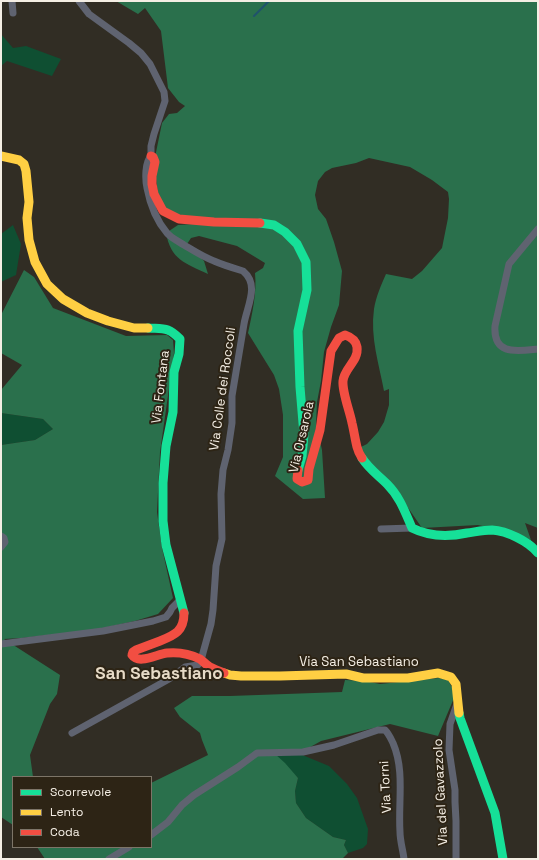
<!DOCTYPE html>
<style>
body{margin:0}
#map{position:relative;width:539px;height:860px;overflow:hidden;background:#312d24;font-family:"Space Grotesk",sans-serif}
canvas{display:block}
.frame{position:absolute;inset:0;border:2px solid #f4eee4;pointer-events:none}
.legend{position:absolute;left:12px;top:776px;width:140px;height:72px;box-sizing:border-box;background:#2d2415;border:1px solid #7d7568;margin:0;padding:5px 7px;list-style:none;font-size:12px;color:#f4eee4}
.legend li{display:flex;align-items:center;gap:8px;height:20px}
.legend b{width:20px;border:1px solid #7d7568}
</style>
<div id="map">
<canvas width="539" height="860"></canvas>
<div class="frame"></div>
<ul class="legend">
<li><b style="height:5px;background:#16e098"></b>Scorrevole</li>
<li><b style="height:5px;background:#ffcf43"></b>Lento</li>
<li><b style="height:5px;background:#f24e42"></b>Coda</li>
</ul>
</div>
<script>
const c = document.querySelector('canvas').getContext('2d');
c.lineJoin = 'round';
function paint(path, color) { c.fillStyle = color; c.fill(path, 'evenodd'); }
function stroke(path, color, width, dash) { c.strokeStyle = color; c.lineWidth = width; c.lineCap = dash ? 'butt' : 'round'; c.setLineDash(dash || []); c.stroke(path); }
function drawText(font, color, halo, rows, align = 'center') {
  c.font = font + ' "Space Grotesk",sans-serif'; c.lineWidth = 4; c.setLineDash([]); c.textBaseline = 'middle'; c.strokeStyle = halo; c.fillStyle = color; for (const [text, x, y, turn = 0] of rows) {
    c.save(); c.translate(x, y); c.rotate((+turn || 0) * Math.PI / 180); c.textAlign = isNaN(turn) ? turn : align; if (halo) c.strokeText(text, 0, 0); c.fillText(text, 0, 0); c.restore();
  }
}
const green = new Path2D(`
 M1 34 13 48 26 46 61 59 52 76 7 61 1 66Z
 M13 225 21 244 16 275 1 282V234Z
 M1 413 43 419 53 429 35 440 1 445Z
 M274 754H300L329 766 347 784 357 798 368 829 367 844 363 848 348 853 344 845 346 840 333 837 306 818 296 803 295 791 298 778Z`);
const forest = new Path2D(`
 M116 1H538V528L525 523 531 540 509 532 478 525 422 528 402 499 359 454V448L367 444 378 432 384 422 389 405V389L384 391C379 364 370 337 374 309 376 297 381 285 386 274L412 279 422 271 442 248 448 218 449 199 448 192 432 180 410 167 369 158 356 163 332 168 325 172 318 181 315 195 318 209 326 219 334 242 342 271 339 305 331 327 324 352 321 381 317 402 316 424 322 450 325 498 303 499 275 476 283 457V415L279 389 274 375 248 333C252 314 257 293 255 273L263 268 265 263 237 246 199 236 191 238 187 244 204 261 208 274C185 263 171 260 166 233L178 225 193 224 166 212 158 195 154 162 162 123 169 114 177 113 185 106 179 102 168 88 161 31 145 8 138 14Z
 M24 270 34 277 53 308 126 336 167 335 173 340 174 353 160 452 157 512 162 548 173 598 158 614 135 621 94 630 22 638 4 639 60 675 57 694 50 704 30 755 33 777H13V825L1 817V445L35 440 53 429 43 419 1 413V390L22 365 1 353V315Z
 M439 678 448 680 452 687 454 698 438 736 390 724 321 741 305 750 275 754 285 763 298 778 295 791 296 803 306 818 333 837 346 840 344 845 348 853 342 859H45L37 847H151V783L208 755 202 740 200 733 180 717 174 708 192 696H230L342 692 345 680 365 681 380 684Z`);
const stream = new Path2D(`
 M254 16 269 1`);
const street = new Path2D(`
 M12 1 13 13
 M538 229 509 264 495 326C493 356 517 351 538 349
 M381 529 412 528
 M1 536 4 538 5 542 1 547
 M1 644 103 631 153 621 166 617 170 612 172 608 180 600
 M72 733 169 679 185 667 198 665 201 660 211 624 213 610 216 566 222 539 221 494 223 470 228 450 232 423V396L244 324C247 306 260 285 243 271 233 268 223 265 214 261 203 257 194 251 184 245 178 241 171 238 167 233 156 220 150 204 147 188 145 179 145 162 151 156V146L154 134 165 101 164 92 150 64 141 53 129 43 89 14 79 1
 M151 835 168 822 182 805 194 795 238 767 257 753 303 752 334 745 378 730H385C389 734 391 739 393 743 405 771 398 802 400 832 400 841 403 850 404 859
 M109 859 129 847
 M456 859V821L455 802V790L449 750 450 724 457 704`);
const fast = new Path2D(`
 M260 223 274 225 285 232 297 244 306 262 307 290 298 331 300 387 304 435 302 456 298 470
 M148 328C165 329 168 327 180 339L179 354 174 372 173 412 166 446 163 483V521L166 545 184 613
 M362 458C369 469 378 475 387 484 400 497 405 512 412 528 430 537 448 537 467 533 475 532 483 530 492 530 507 531 528 541 538 553
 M459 713 460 718 495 813 503 859`);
const slow = new Path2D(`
 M1 156 19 160 24 164 26 171 29 202 27 218 29 240 35 262 47 284 63 299 87 313 108 321 134 328H148
 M224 673 230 675 241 676H280L346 674 363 678H408L438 673 451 677 456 684 459 713`);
const jam = new Path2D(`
 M151 156 153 157 155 162 152 176V184L154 194 163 211 179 219 214 222 260 223
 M298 470 297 479 302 482 308 480 309 469 320 430 331 351 339 338 345 335C351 337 356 340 357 347 359 361 344 368 343 381 342 392 350 412 352 423 354 431 355 439 357 447 358 451 360 455 362 458
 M184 613C184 631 175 635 160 641 152 644 144 647 136 650L133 652 132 655C139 665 157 654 167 653 177 652 190 654 200 659 203 661 206 665 210 667 214 669 219 671 224 673`);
const streetNames = [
 ["Via Fontana",161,387,-83],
 ["Via Colle dei Roccoli",223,389,-82],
 ["Via Orsarola",302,437,-77],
 ["Via San Sebastiano",359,662],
 ["Via Torni",386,787,-93],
 ["Via del Gavazzolo",441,792,-93]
];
const districtNames = [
 ["San Sebastiano",159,674]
];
paint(green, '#0f4f32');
paint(forest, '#2a704c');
stroke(stream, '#20526c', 2);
stroke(street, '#5f6370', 7);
stroke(fast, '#16e098', 9);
stroke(slow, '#ffcf43', 9);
stroke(jam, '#f24e42', 9);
drawText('13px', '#f4eee4', '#2d2415', streetNames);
drawText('bold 17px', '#e7dbc7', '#2d2415', districtNames);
</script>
